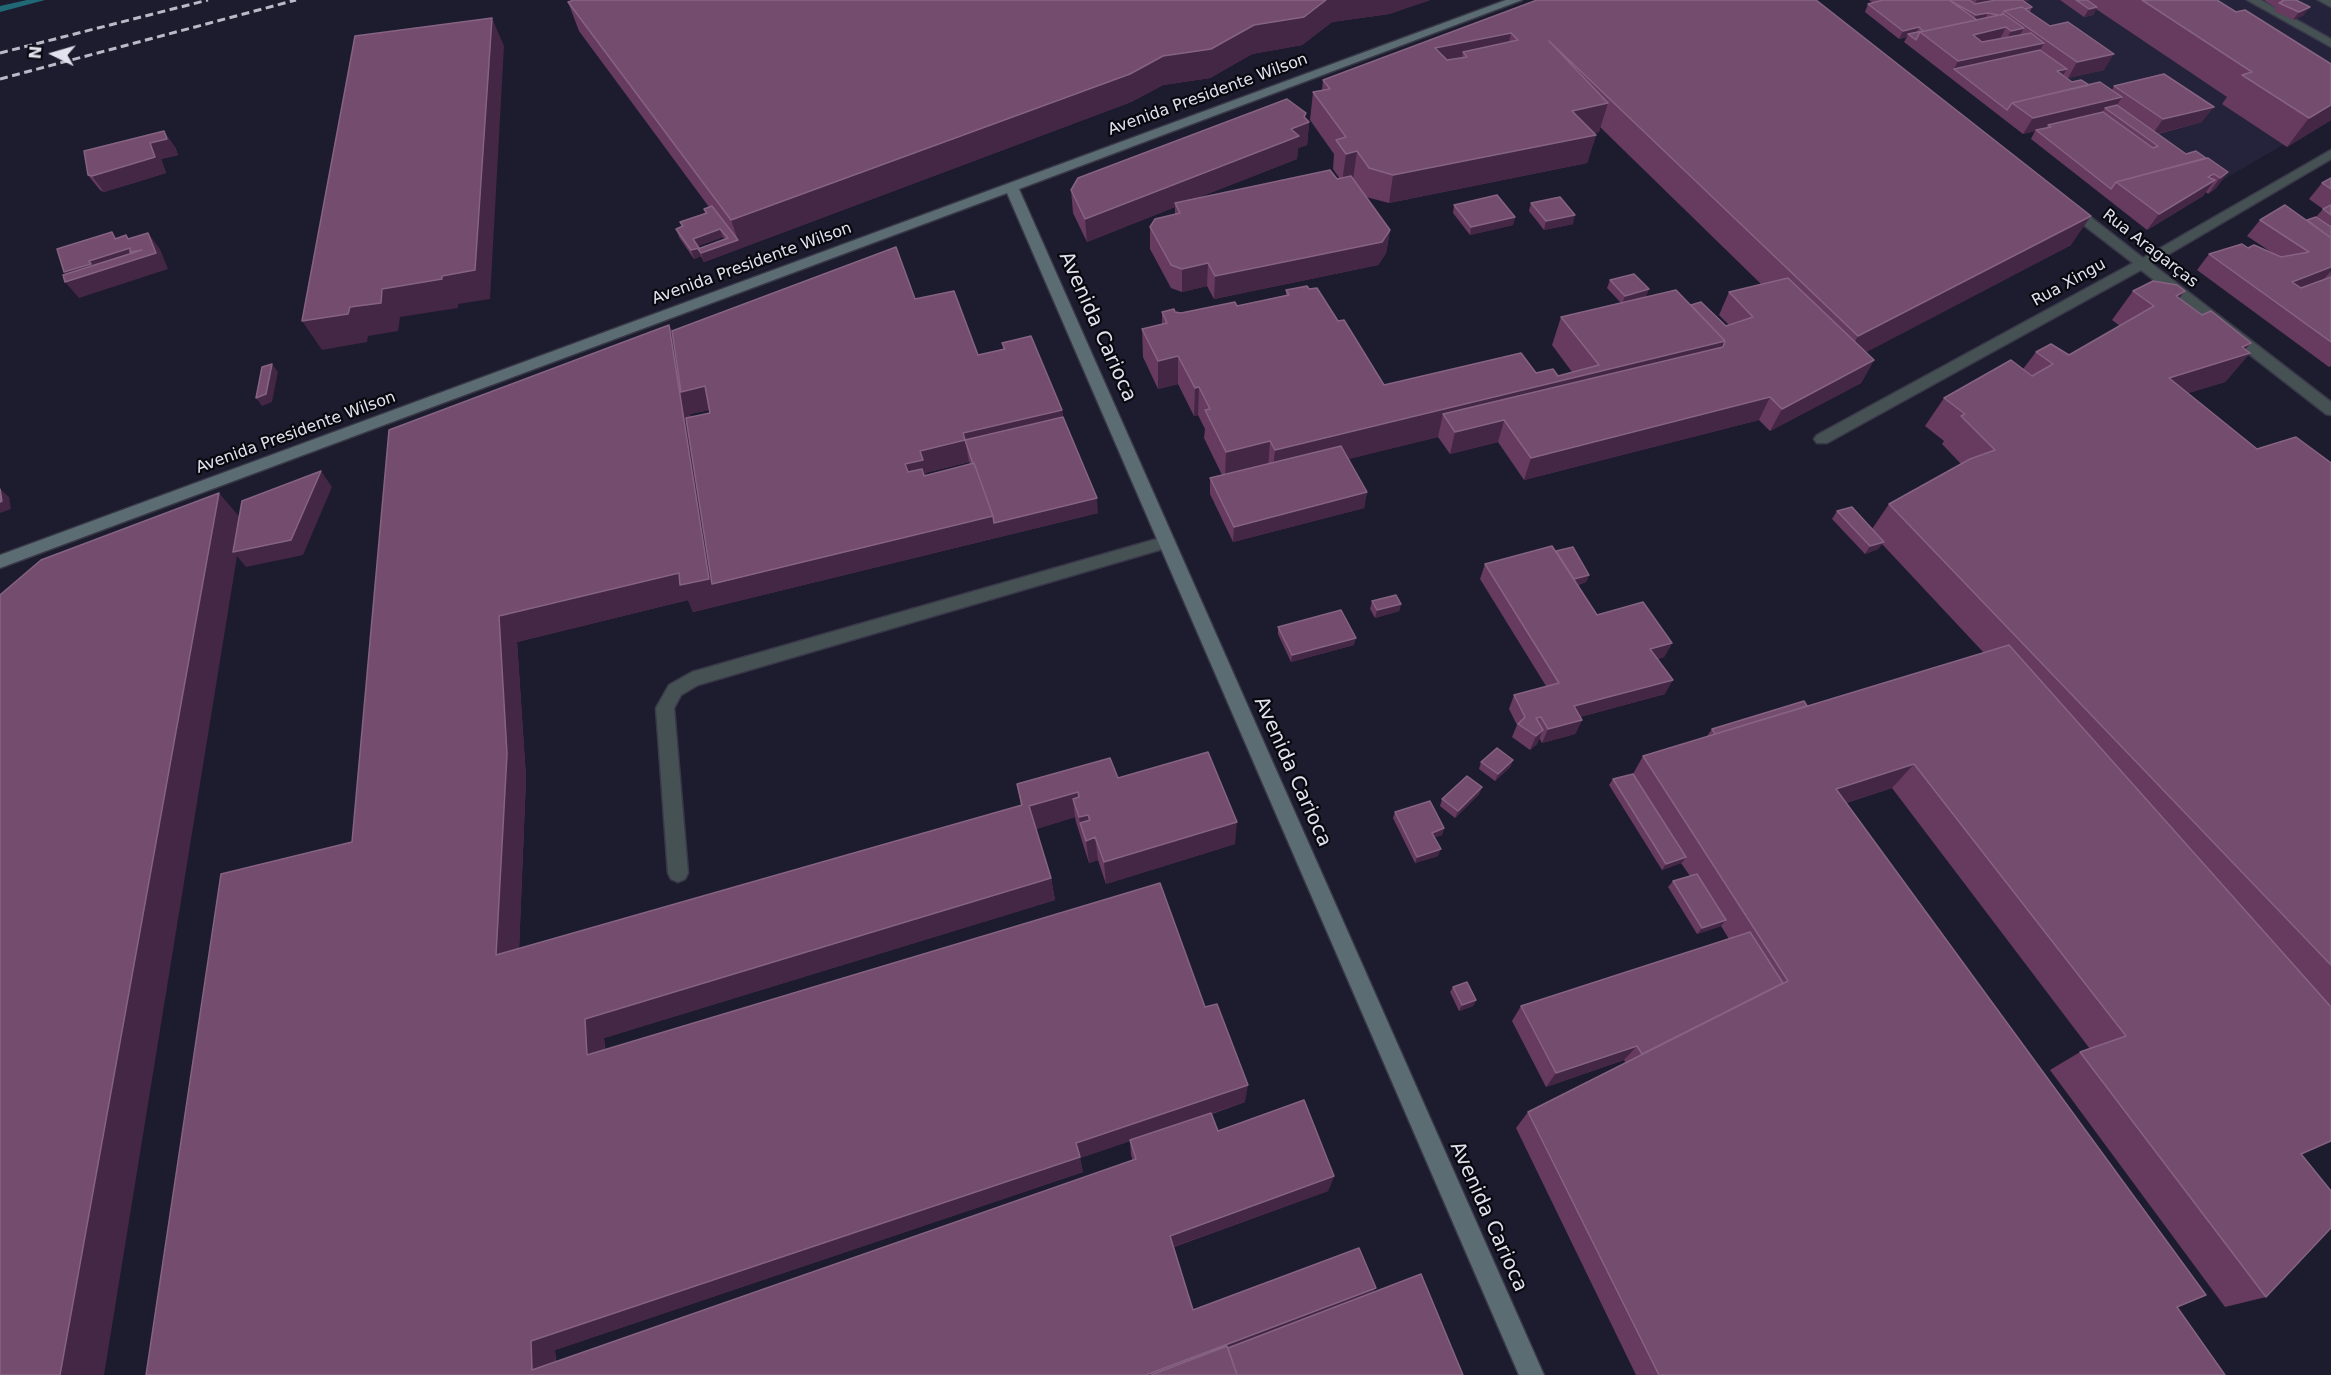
<!DOCTYPE html>
<meta charset="utf-8">
<style>
body{margin:0}
#map{position:relative;width:2331px;height:1375px;overflow:hidden;background:#1d1c2e;font-family:"DejaVu Sans",sans-serif}
canvas{display:block}
.north{position:absolute;left:24px;top:24px;width:60px;height:60px;-webkit-text-stroke:4px #08080f;paint-order:stroke;rotate:275deg;font-size:16px;font-weight:700;line-height:24px;text-align:center;color:#e2e2ef}
.north::after{content:'';display:block;margin:auto;width:21px;height:27px;background:#e2e2ef;clip-path:polygon(50% 0,100% 100%,50% 72%,0 100%)}
</style>
<div id="map">
<canvas width="2331" height="1375"></canvas>
<div class="north">N</div>
</div>
<script>
const c = document.querySelector('canvas').getContext('2d');
c.lineJoin = 'round';
function paint(path, color) { c.fillStyle = color; c.fill(path, 'evenodd'); }
function stroke(path, color, width, dash) { c.strokeStyle = color; c.lineWidth = width; c.lineCap = dash ? 'butt' : 'round'; c.setLineDash(dash || []); c.stroke(path); }
function drawText(font, color, halo, rows, align = 'center') {
  c.font = font + ' "DejaVu Sans",sans-serif'; c.lineWidth = 4.5; c.setLineDash([]); c.textBaseline = 'middle'; c.strokeStyle = halo; c.fillStyle = color; for (const [text, x, y, turn = 0] of rows) {
    c.save(); c.translate(x, y); c.rotate((+turn || 0) * Math.PI / 180); c.textAlign = isNaN(turn) ? turn : align; if (halo) c.strokeText(text, 0, 0); c.fillText(text, 0, 0); c.restore();
  }
}
const built = new Path2D(`
 M1951 0H2331V117L2209 188Z`);
const stream = new Path2D(`
 M27 0H45L0 12V6Z`);
const lane = new Path2D(`
 M2247 0H2261L2331 39V47Z
 M2318 0H2331V7Z
 M1167 536 1173 538 1175 542 1173 546 698 685 681 695 674 708 688 873 685 879 678 882 671 879 668 873 656 708 669 685 692 672Z`);
const street = new Path2D(`
 M2331 150V159L2152 264 2331 402V415L2326 414 2141 270 1827 443H1817L1814 439 1817 435 2133 263 2064 210 2062 207 2064 204H2074L2143 258Z`);
const secondary = new Path2D(`
 M1506 0H1522L1019 189 1544 1375H1519L1007 193 0 568V555Z`);
const rail = new Path2D(`
 M0 53 208 0
 M0 79 296 0`);
const wall = new Path2D(`
 M574 0H1430L1389 14 1332 22 1302 45 1252 54 1210 78 1163 85 1131 102 704 262 701 256 694 259 679 237 676 229 682 227 680 222 705 213 704 209 709 207 579 31 568 2ZM723 237 725 239 699 248 698 246Z
 M1537 0 2071 245 1866 352 1874 360 1861 383 1770 431 1759 420 1524 480 1498 442 1450 454 1438 437 1348 459 1367 492 1364 508 1233 542 1210 494V478L1222 475 1204 438 1205 429 1198 415 1194 416 1178 384 1158 389 1143 357 1142 329 1162 325V312L1181 313 1237 306 1286 295V290L1309 289 1338 321 1384 385 1536 373 1558 376 1572 372 1552 345 1561 317 1621 303 1607 288 1610 280 1646 297 1691 305 1726 326 1729 325 1719 315 1729 292 1761 284 1600 127 1599 132 1594 133 1596 135 1587 163 1389 203 1366 197 1390 230 1386 253 1378 265 1214 299 1207 286 1182 292 1171 288 1150 249V227L1175 214V207L1087 242 1073 213 1071 190 1306 118 1309 122 1307 145 1298 148 1297 159 1197 198 1340 179 1333 169 1334 154 1310 120 1313 92 1322 90 1323 80Z
 M1869 0H2030L2024 1 2032 7 2030 12 2104 70 2068 78 2063 75 2072 82 2112 90 2114 86 2202 122 2158 134 2186 154 2228 172 2216 188 2208 194 2206 192 2203 196 2147 230 2031 139 2035 131 2023 134 1904 42 1907 37 1899 39 1865 12 1868 4 1873 3Z
 M2060 0H2217L2236 12 2331 64V120L2287 147 2222 104 2227 97 2096 9 2093 15 2084 17Z
 M2265 0H2296L2304 15 2293 20 2274 11 2276 8 2265 1Z
 M175 147 178 155 161 159 166 173 104 192 100 190 88 175Z
 M2331 178V366L2329 367 2197 270 2209 254 2248 248 2274 254 2247 236 2260 220H2307L2316 217 2323 209 2309 199 2322 183Z
 M1531 203 1573 224 1544 230 1529 211Z
 M1454 205 1515 217 1513 225 1470 235 1453 213Z
 M2133 291H2185L2179 298 2202 315 2251 343 2245 350 2250 353 2225 382 2188 393 2257 449 2331 463V1141L2301 1154 2266 1297 2225 1307 2050 1070 2080 1052 2090 1049 1892 788 1846 803 2177 1307 2225 1375H1636L1516 1128 1528 1112 1626 1063 1624 1060 1546 1087 1512 1021 1521 1006 1729 939 1721 926 1697 934 1668 887 1673 881 1690 876 1681 863 1662 870 1609 785 1613 779 1633 774 1643 756 1708 737 1707 736 1712 729 1807 706 1984 653 1882 544 1878 549 1865 554 1832 519 1837 511 1872 529 1889 504 1961 464 1942 444 1944 441 1925 426 1944 398 2023 369 2036 352 2069 355 2120 326 2112 320Z
 M915 299 978 355 1003 349 1002 343 1062 410 1063 417 1098 513 693 612 688 600 517 642 526 778 519 949 1021 806 1017 784 1118 778 1235 844 1106 884 1098 860 1089 863 1076 822 1075 817 1036 829 1051 878 1055 900 604 1038 605 1049 1205 1007 1245 1102 1212 1114 1218 1131 1334 1176 1328 1191 1174 1247 1193 1310 1372 1293 1463 1375H146L352 842 669 325 672 331ZM709 410 710 413 691 417 690 414ZM969 461 970 464 926 475 925 473 969 462ZM1130 1141 1131 1155 1133 1161 556 1362 555 1350 1083 1172 1080 1158Z
 M1556 551 1589 575 1586 582 1578 585 1597 615 1672 643 1664 657 1658 659 1665 694 1580 717 1582 720 1575 734 1542 743 1539 738 1537 744 1530 750 1512 737 1517 725 1509 709 1514 695 1546 686 1480 579 1485 564Z
 M1372 601 1401 604 1399 611 1375 618 1370 609Z
 M1278 627 1354 645 1291 662 1278 634Z
 M1513 760 1510 767 1495 781 1479 769 1481 762Z
 M1482 787 1479 794 1455 818 1440 806 1442 799Z
 M1395 812 1444 828 1442 835 1435 837 1438 856 1415 863 1393 818Z
 M1453 987 1476 1000 1473 1006 1459 1011 1450 992Z`);
const shadedWall = new Path2D(`
 M1326 0H1430L1389 14 1332 22 1302 45 1252 54 1210 78 1163 85 1131 102 704 262 701 253 738 240 731 220 1163 56Z
 M1977 0H2030L1971 12Z
 M2097 7 2093 15 2084 17 2089 9Z
 M2310 7 2304 15 2293 20 2299 12Z
 M1988 13 1983 21 1972 23 1976 15Z
 M492 18 504 46 490 299 458 304V308L400 317 398 331 368 336 367 342 322 350 302 321 350 307 382 289Z
 M1919 27 1915 35 1908 34 1907 37 1899 39 1903 31Z
 M2006 27 1998 43 1965 50 1973 35Z
 M2024 28 2015 43 2003 46 2011 31Z
 M1511 33 1505 61 1467 57 1463 52 1459 71 1435 48Z
 M2044 43 2036 58 1954 69 1958 61Z
 M2114 54 2104 70 2068 78 2077 62Z
 M2067 69 2062 77 2057 71Z
 M2122 97 2112 113 2105 108 2099 116 2051 127 2048 125 2046 129 2023 134 2033 118Z
 M1608 103 1599 132 1564 140 1572 111Z
 M2331 105V120L2287 147 2309 118Z
 M2214 107 2202 122 2152 135 2163 119Z
 M1306 113 1305 123 1309 122 1307 145 1298 148 1297 159 1177 206 1175 203V207L1087 242 1085 219 1291 129 1304 117Z
 M164 131 175 147 178 155 161 159 166 173 104 192 92 176 150 143Z
 M1596 135 1587 163 1389 203 1393 175Z
 M1357 151 1353 180 1342 182 1346 154Z
 M2228 172 2216 188 2208 194 2220 178Z
 M2214 174 2205 186 2215 180 2203 196 2147 230 2159 214 2208 177Z
 M1575 215 1573 224 1544 230 1546 221Z
 M2091 216 2071 245 1842 365 1858 336Z
 M1515 217 1513 225 1470 235 1471 227Z
 M720 229 723 237 695 247 693 239Z
 M1390 230 1386 253 1378 265 1214 299 1215 276Z
 M112 232 125 248 128 239 126 235 138 250 148 233 160 249 168 269 79 298 65 282 71 281 64 272 89 261 115 239Z
 M699 248 701 256 694 259 691 250Z
 M1208 263 1207 286 1182 292V269Z
 M2331 267V271L2323 280 2279 297 2292 282Z
 M1649 289 1646 297 1622 304 1625 296Z
 M2185 291 2162 320 2176 296Z
 M669 325 681 354 705 386 714 409 690 414 718 583 993 516 1097 498 1098 513 693 612 688 600 517 642 526 778 518 975 496 955 499 616 679 573Z
 M1725 341 1712 369 1504 421 1498 442 1450 454 1455 432 1443 414 1438 437 1272 478 1275 450Z
 M2251 343 2239 356 2250 353 2225 382 2146 406 2169 378Z
 M1178 356V384L1158 389V361Z
 M1874 360 1861 383 1770 431 1782 409Z
 M272 364 278 372 272 402 262 406 256 398Z
 M1199 387 1198 415 1194 416 1195 388Z
 M1770 397 1759 420 1524 480 1531 458Z
 M1062 410 1064 433 966 445 969 462 925 473 927 482 910 486 905 464 920 451 963 433Z
 M1270 441 1268 469 1225 480 1226 452Z
 M321 471 332 487 303 555 246 567 237 556 104 1375H60L219 493 243 521Z
 M0 489 9 497 11 509 0 513Z
 M1367 492 1364 508 1233 542 1234 527Z
 M1884 542 1878 549 1865 554 1870 546Z
 M1589 575 1586 582 1564 589 1567 581Z
 M1401 604 1399 611 1375 618 1377 610Z
 M1356 638 1354 645 1291 662 1292 655Z
 M1672 643 1664 657 1643 663 1650 649Z
 M1673 680 1665 694 1568 720 1574 706Z
 M1582 720 1575 734 1542 743 1548 729Z
 M1543 730 1537 744 1530 750 1536 736Z
 M1513 760 1510 767 1495 781 1498 774Z
 M1914 764 1892 788 1816 812 1836 789Z
 M1482 787 1479 794 1455 818 1458 811Z
 M1078 792 1080 816 1073 799 1075 817 1033 830 1029 806Z
 M1088 815 1090 838 1080 823 1082 840 1079 817Z
 M1237 822 1235 844 1106 884 1104 862Z
 M1444 828 1442 835 1430 839 1432 833Z
 M1095 837 1098 860 1089 863 1086 841Z
 M1441 849 1438 856 1415 863 1417 857Z
 M1686 857 1682 863 1662 870 1666 864Z
 M1051 878 1055 900 604 1038 606 1072 587 1055 585 1019Z
 M1726 920 1721 926 1697 934 1702 928Z
 M1476 1000 1473 1006 1459 1011 1462 1005Z
 M1637 1046 1624 1060 1546 1087 1556 1073Z
 M1248 1085 1245 1102 1080 1158 1083 1172 555 1350 556 1375 532 1370 531 1341 1076 1143Z
 M1334 1176 1328 1191 1170 1248V1236Z
 M1376 1288 1368 1299 1167 1375H1146Z`);
const building = new Path2D(`
 M574 0H1326L1304 17 1254 25 1211 49 1163 56 1130 74 731 220 568 2Z
 M1537 0H1816L2091 216 1858 336 1549 41 1608 103 1572 111 1596 135 1393 175 1369 168 1357 151 1346 154 1336 140 1346 137 1313 92 1330 89 1323 80ZM1511 33 1518 40 1463 52 1467 57 1447 60 1435 48Z
 M1883 0H1949L1977 20 1920 32 1916 40 1908 34 1923 31 1919 27 1903 31 1868 4Z
 M1949 0H1969L1975 4 1996 0H2022L2032 7 2025 9 2022 7 2004 11 2002 15H1998L1988 13 1976 15Z
 M2076 0H2087L2097 7 2089 9Z
 M2142 0H2217L2236 12 2245 10 2331 64V105L2309 118 2242 75 2252 72Z
 M2282 0H2296L2310 7 2299 12 2279 3 2283 1Z
 M2022 7 2050 26 2068 22 2114 54 2077 62 2004 11Z
 M2004 14 2024 28 2011 31 2006 27 1973 35 1982 42 2031 33 2044 43 1958 61 1920 32Z
 M492 18 475 270 442 276V279L382 289 381 303 350 307 348 314 302 321 355 36Z
 M2040 50 2067 69 2057 71 2072 82 2081 80 2089 85 2012 103 2007 110 1954 69Z
 M2164 74 2214 107 2163 119 2114 86Z
 M2100 82 2122 97 2033 118 2012 103Z
 M1287 99 1306 113 1304 117 1309 122 1291 129 1299 136 1085 219 1071 190 1078 178Z
 M2117 105 2186 154 2196 151 2206 158 2116 182 2111 189 2036 130 2051 127 2048 125 2103 112 2153 148 2158 146 2105 108Z
 M164 131 167 139 150 143 155 157 92 176 88 175 84 151Z
 M2208 158 2228 172 2220 178 2214 174 2208 177 2215 180 2159 214 2116 182Z
 M1330 170 1337 179 1351 176 1390 230 1382 242 1215 276 1208 263 1182 269 1171 265 1150 227 1155 219 1180 213 1175 203Z
 M2331 178V189L2322 183Z
 M1497 195 1515 217 1471 227 1454 205Z
 M1560 197 1575 215 1546 221 1531 203Z
 M2285 205 2331 238V267L2292 282 2301 288 2331 277V342L2209 254 2242 244 2248 248 2254 245 2281 257 2309 252 2260 220Z
 M2331 205V215L2323 209Z
 M712 206 738 240 701 253 698 249 728 238 720 229 693 239 699 248 691 250 676 229 683 226 680 222 707 213 704 209Z
 M2316 217 2331 227V238L2307 220Z
 M112 232 115 239 126 235 128 239 148 233 156 253 65 282 63 275 142 250 130 252V248L89 261 91 264 64 272 57 249Z
 M896 247 915 299 954 291 978 355 1005 349 1002 343 1031 336 1062 410 963 433 965 440 920 451 923 460 905 464 908 472 922 469 924 476 974 463 993 516 712 584 686 418 710 413 705 386 681 392 672 331Z
 M1634 274 1649 289 1625 296 1610 280Z
 M1788 278 1874 360 1782 409 1770 397 1531 458 1504 420 1455 432 1443 414 1723 347 1725 341 1691 305 1701 302 1726 326 1753 317 1729 292Z
 M2153 281 2177 285 2185 291 2176 296 2202 315 2211 311 2251 343 2242 347 2250 353 2169 378 2257 449 2296 437 2331 463V965L1889 504 1970 459 1995 450 1961 416 1965 414 1944 398 2011 360 2032 376 2053 364 2036 352 2051 344 2069 355 2154 306 2133 291Z
 M1307 286 1309 289 1317 288 1338 321 1344 320 1384 385 1521 353 1536 373 1553 369 1558 376 1599 365 1561 317 1676 290 1725 341 1275 450 1270 441 1226 452 1205 410 1210 409 1199 387 1195 388 1178 356 1158 361 1142 329 1167 323 1162 312 1174 309 1175 312 1181 313 1235 302 1237 306 1289 295 1286 290Z
 M669 325 709 579 680 585 679 573 499 616 507 754 496 955 1022 805 1017 784 1110 758 1118 778 1208 752 1237 822 1104 862 1095 837 1086 841 1080 823 1090 820 1088 815 1079 817 1073 799 1079 797 1078 792 1029 806 1051 878 585 1019 587 1055 1160 883 1205 1007 1217 1004 1248 1085 1076 1143 1080 1157 531 1341 532 1370 1136 1159 1130 1140 1211 1113 1218 1131 1304 1100 1334 1176 1170 1236 1193 1310 1359 1248 1376 1288 1146 1375H146L221 874 352 842 389 430Z
 M272 364 266 394 256 398 262 367Z
 M1063 417 1097 498 994 523 993 516 974 463 973 464 965 440Z
 M1341 446 1367 492 1234 527 1210 478Z
 M321 471 291 540 233 552 242 501Z
 M0 489 2 501 0 502Z
 M219 493 60 1375H0V595L41 560Z
 M1852 507 1884 542 1870 546 1837 511Z
 M1552 546 1597 615 1643 602 1672 643 1650 649 1673 680 1574 706 1582 720 1548 729 1541 717 1536 718 1543 730 1536 736 1518 724 1525 717 1514 695 1559 683 1485 564Z
 M1573 547 1589 575 1574 579 1556 551Z
 M1396 595 1401 604 1377 610 1372 601Z
 M1341 610 1356 638 1292 655 1278 627Z
 M2009 645 2331 1007V1141L2301 1154 2331 1191V1228L2266 1297 2080 1052 2126 1036 1914 764 1836 789 2206 1295 2177 1307 2225 1375H1659L1528 1112 1788 981 1643 756Z
 M1804 701 1807 706 1715 734 1712 729Z
 M1497 748 1513 760 1498 774 1481 762Z
 M1633 774 1686 857 1666 864 1613 779Z
 M1467 776 1482 787 1458 811 1442 799Z
 M1430 801 1444 828 1432 833 1441 849 1417 857 1395 812Z
 M1697 874 1726 920 1702 928 1673 881Z
 M1750 932 1783 983 1642 1054 1637 1046 1556 1073 1521 1006Z
 M1467 982 1476 1000 1462 1005 1453 987Z
 M1421 1274 1463 1375H1237L1228 1348Z
 M1227 1346 1237 1375H1151Z`);
const farStreetnames = [
 ["Avenida Presidente Wilson",1208,95,-20],
 ["Rua Aragarças",2150,249,38],
 ["Avenida Presidente Wilson",752,264,-20],
 ["Rua Xingu",2069,283,-29],
 ["Avenida Presidente Wilson",296,433,-20]
];
const streetNames = [
 ["Avenida Carioca",1097,327,66],
 ["Avenida Carioca",1292,772,66],
 ["Avenida Carioca",1488,1217,66]
];
paint(built, '#24233b');
paint(stream, '#216876');
stroke(lane, '#393849', 3);
stroke(street, '#393849', 3);
stroke(secondary, '#393849', 3);
paint(lane, '#465154');
paint(street, '#465154');
paint(secondary, '#5b6d72');
stroke(rail, '#babac8', 3, [8, 4.5]);
paint(wall, '#673a5f');
paint(shadedWall, '#442645');
paint(building, '#744c6e');
stroke(building, '#866382', 1.5);
drawText('16px', '#e2e2ef', '#08080f', farStreetnames);
drawText('20px', '#e2e2ef', '#08080f', streetNames);
</script>
